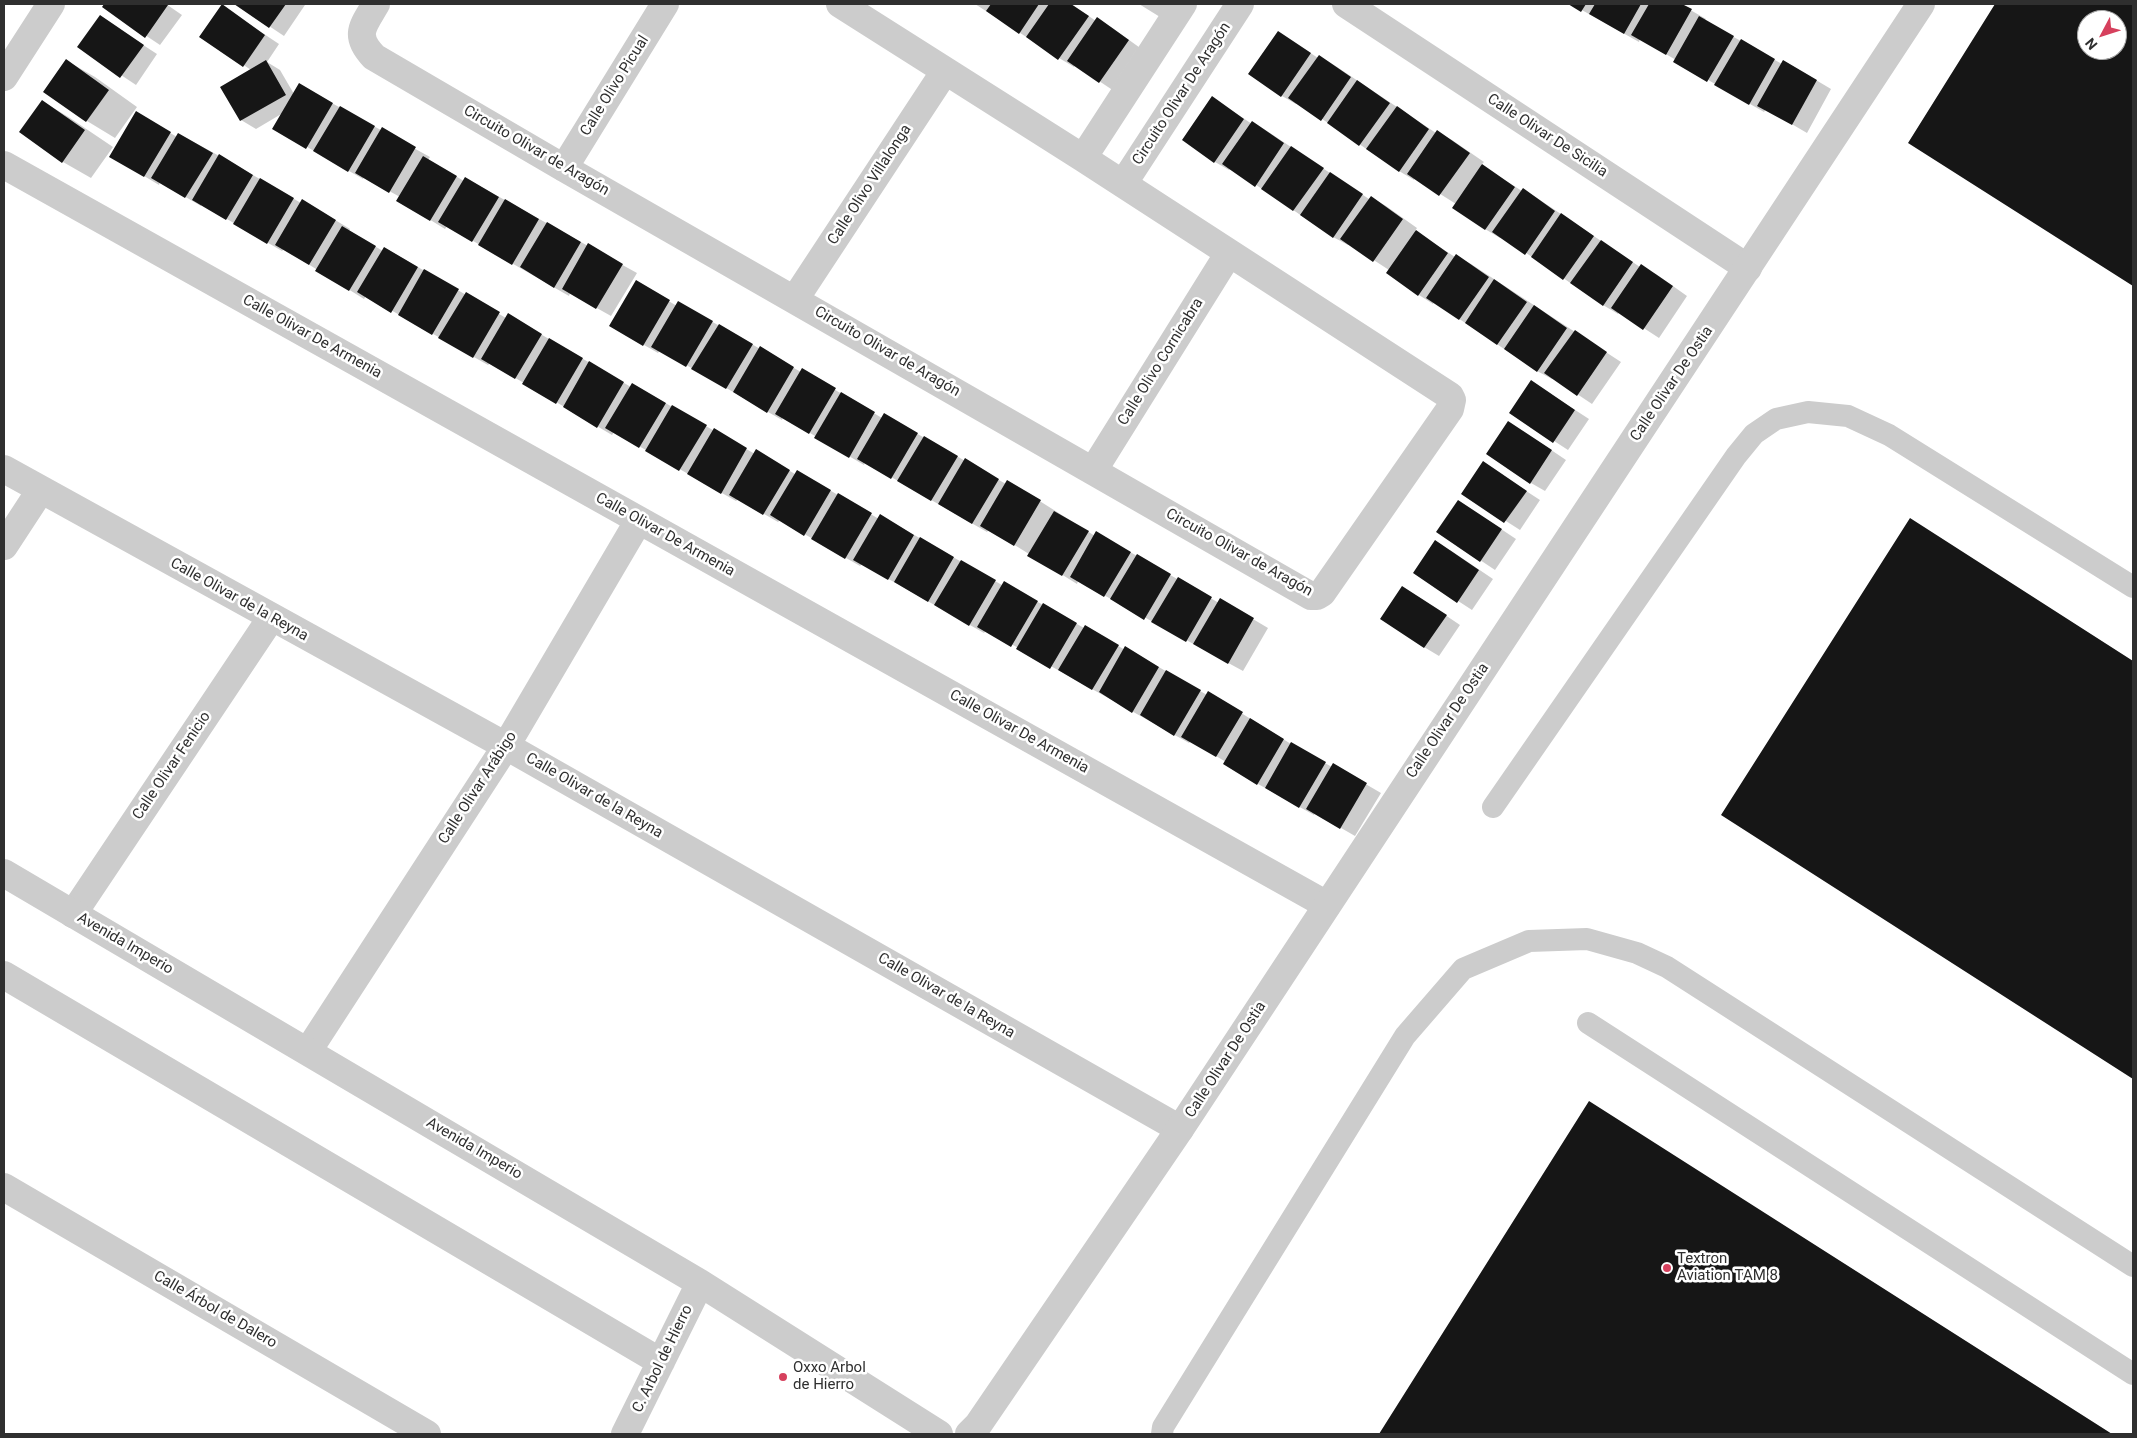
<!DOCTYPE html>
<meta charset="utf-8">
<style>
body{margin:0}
#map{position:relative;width:2137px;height:1438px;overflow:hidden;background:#fff;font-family:Roboto,sans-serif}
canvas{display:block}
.frame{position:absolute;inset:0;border:5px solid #2f2f2f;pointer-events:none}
.north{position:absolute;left:2077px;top:10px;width:50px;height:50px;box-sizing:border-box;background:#fff;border:1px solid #acacac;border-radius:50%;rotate:230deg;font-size:14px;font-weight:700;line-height:20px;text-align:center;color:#2f2f2f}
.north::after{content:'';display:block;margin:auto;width:18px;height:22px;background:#d6405d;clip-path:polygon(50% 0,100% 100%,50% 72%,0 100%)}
</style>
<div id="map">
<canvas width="2137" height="1438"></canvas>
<div class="frame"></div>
<div class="north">N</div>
</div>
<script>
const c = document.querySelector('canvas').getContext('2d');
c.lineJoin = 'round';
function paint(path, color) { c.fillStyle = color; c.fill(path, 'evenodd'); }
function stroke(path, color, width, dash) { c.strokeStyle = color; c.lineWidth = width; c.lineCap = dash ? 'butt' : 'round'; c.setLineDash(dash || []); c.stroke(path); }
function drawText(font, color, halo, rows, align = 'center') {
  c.font = font + ' Roboto,sans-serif'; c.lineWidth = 5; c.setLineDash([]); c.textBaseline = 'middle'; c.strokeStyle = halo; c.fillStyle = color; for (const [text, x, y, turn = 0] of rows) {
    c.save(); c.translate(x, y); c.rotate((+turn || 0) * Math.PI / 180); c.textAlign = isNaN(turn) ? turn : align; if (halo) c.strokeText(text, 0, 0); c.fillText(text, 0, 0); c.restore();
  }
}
const shadow = new Path2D(`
 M105 4H166L182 15 160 45 103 7Z
 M236 4H304L305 5 284 36Z
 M975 4H1071L1096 21 1111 27 1143 50 1114 91 1075 65 1074 67 1059 58Z
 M1139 4H1169L1160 17Z
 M1571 4H1680L1706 19 1704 21 1741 41 1782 64 1784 61 1831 89 1807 133 1766 109 1764 112 1675 61 1676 60 1640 39 1639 42Z
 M1996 4H2133V284L1909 142ZM2087 20H2117V50H2087Z
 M222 6 279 44 267 62 280 70 294 94 299 85 430 157 428 160 464 181 465 178 637 273 611 316 570 293 569 296 447 226 445 229 398 200 400 197 364 177 363 179 274 128 283 113 256 129 241 120 251 70 201 36Z
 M100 17 157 54 136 85 79 47Z
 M1279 32 1318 58 1319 56 1334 65 1436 133 1437 132 1452 140 1484 162 1481 165 1522 191 1523 190 1537 198 1640 267 1656 274 1687 296 1659 338 1619 312 1618 314 1603 305 1501 236 1500 238 1485 229 1456 204 1415 178 1414 180 1399 171 1297 102 1296 104 1282 96Z
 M67 61 95 77 137 107 115 138 87 121 45 91Z
 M1213 98 1252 124 1253 122 1267 131 1369 199 1371 197 1386 206 1417 228 1415 231 1455 257 1456 256 1471 264 1621 362 1592 404 1553 378 1552 379 1537 371 1434 302 1433 304 1419 295 1387 273 1389 270 1349 244 1348 245 1333 237 1231 168 1229 170 1215 162 1184 139Z
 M42 101 70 118 113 147 91 178 63 162 21 131Z
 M137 113 177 137 179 134 234 164 301 203 317 209 350 229 349 231 383 251 385 248 506 318 508 315 631 387 632 384 755 454 756 451 795 474 797 471 879 519 881 516 1002 585 1004 583 1084 628 1085 626 1125 650 1126 648 1207 695 1209 693 1291 744 1332 767 1333 765 1381 793 1355 836 1315 813 1314 815 1258 784 1226 762 1191 741 1189 743 986 630 984 633 862 564 860 566 780 520 778 522 738 499 736 501 614 432 612 435 490 363 488 365 366 296 364 299 284 249 282 251 201 204V206L160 182 159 185 111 156Z
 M636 282 677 306 679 303 801 372 802 370 882 418 884 415 1006 484 1008 481 1095 536 1097 533 1219 603 1221 600 1268 628 1243 671 1078 581 1077 584 989 529 987 532 865 462 864 465 783 417 782 420 660 350 658 353 611 326Z
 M1532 382 1589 419 1568 450 1511 413Z
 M1523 431 1566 460 1545 491 1531 483Z
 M1483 463 1540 500 1520 530 1462 493Z
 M1459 501 1516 539 1495 570 1438 532Z
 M1910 520 2133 661V1078L1723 814Z
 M1450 550 1493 579 1472 610 1415 573Z
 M1417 596 1460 625 1439 656 1424 647Z
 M1589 1103 1611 1116 2112 1434H1380Z`);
const building = new Path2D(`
 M104 4H166L168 5 145 38 102 7Z
 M222 4 265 35 243 67 199 37Z
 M234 4H286L269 28Z
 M991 4H1039L1019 34 986 11Z
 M1049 4H1071L1089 16 1058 60 1026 37Z
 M1568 4H1586L1581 12Z
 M1595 4H1641L1624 34 1589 14Z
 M1649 4H1682L1692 9 1666 55 1631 35Z
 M1995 4H2133V286L1908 143ZM2087 20H2117V50H2087Z
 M100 15 144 45 120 78 77 47Z
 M1699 16 1734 36 1707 82 1673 62Z
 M1097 17 1129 40 1099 83 1067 61Z
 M1278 31 1311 53 1281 97 1248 74Z
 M1741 39 1775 59 1749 105 1714 85Z
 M1319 55 1351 77 1321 121 1288 98Z
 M66 59 109 90 86 122 43 92Z
 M266 60 286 95 240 121 220 87Z
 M1783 60 1817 80 1792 125 1757 106Z
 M1357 80 1390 103 1359 146 1327 123Z
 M299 83 333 103 306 149 272 129Z
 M1212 96 1244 119 1214 163 1182 140Z
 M42 100 85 130 62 163 19 132Z
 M340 106 375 126 348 172 313 151Z
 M1397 106 1429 129 1399 172 1366 149Z
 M136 111 171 132 144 177 109 157Z
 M1252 121 1284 143 1255 187 1222 164Z
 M382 127 416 147 389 193 355 173Z
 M1437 130 1470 153 1439 196 1407 174Z
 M178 133 213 153 185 198 151 178Z
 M1291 146 1324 168 1293 211 1261 189Z
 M219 154 253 175 226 220 192 200Z
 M423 156 457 176 430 221 396 201Z
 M1482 164 1515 187 1485 230 1452 208Z
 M1330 172 1363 194 1333 238 1300 215Z
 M465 177 499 197 472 242 438 222Z
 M260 178 294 198 267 244 233 224Z
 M1523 188 1555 211 1525 255 1492 232Z
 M1371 196 1403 219 1373 262 1340 239Z
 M302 199 336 220 309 265 275 245Z
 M505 199 539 219 512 265 478 245Z
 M1561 213 1594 236 1563 280 1531 257Z
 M547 222 581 242 554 288 520 267Z
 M342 226 376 246 349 291 315 271Z
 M1416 230 1448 253 1418 296 1386 273Z
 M1601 240 1633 262 1603 306 1570 283Z
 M588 243 623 264 596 309 562 289Z
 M384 247 418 267 391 313 357 292Z
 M1456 254 1489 277 1459 320 1426 298Z
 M1641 264 1673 286 1643 330 1611 308Z
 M424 269 459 289 432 335 398 315Z
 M1494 279 1527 302 1497 345 1465 323Z
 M636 280 670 300 643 346 609 326Z
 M466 292 500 312 473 358 438 338Z
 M678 301 713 321 686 367 651 347Z
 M1534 305 1567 328 1537 372 1504 349Z
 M508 313 542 334 515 379 481 359Z
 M719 324 753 344 726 389 691 369Z
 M1575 330 1607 352 1577 396 1544 373Z
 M549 338 583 358 556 404 522 384Z
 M760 346 794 367 767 413 733 392Z
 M589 361 624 382 597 428 563 407Z
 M802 368 836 388 809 434 775 414Z
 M1531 380 1575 410 1553 443 1509 413Z
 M632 383 666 403 639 448 605 428Z
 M841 392 875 412 849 458 814 438Z
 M672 405 707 425 679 471 645 451Z
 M884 413 918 433 891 479 857 459Z
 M1508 421 1552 450 1530 484 1486 454Z
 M714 428 747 448 721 494 687 474Z
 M924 436 958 456 931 501 897 481Z
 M756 449 790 470 763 515 729 495Z
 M965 458 999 479 972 524 938 504Z
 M1483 461 1527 491 1504 523 1461 494Z
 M797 470 831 490 804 536 770 515Z
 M1007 480 1041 500 1014 546 980 526Z
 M838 493 872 513 845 559 811 539Z
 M1458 500 1502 529 1480 562 1436 532Z
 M1054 511 1089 531 1062 576 1027 556Z
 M880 514 914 535 888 580 853 560Z
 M1910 518 2133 661V1079L1721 815Z
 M1096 531 1131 552 1104 597 1070 577Z
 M920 537 954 557 928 602 894 582Z
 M1435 540 1479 570 1457 603 1413 573Z
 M1137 554 1171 574 1144 620 1110 599Z
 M961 560 996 580 969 626 934 605Z
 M1178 577 1212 597 1186 642 1151 622Z
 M1004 581 1038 601 1011 647 977 627Z
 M1402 586 1447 615 1424 648 1380 619Z
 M1220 598 1254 618 1228 664 1193 644Z
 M1043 603 1077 623 1050 669 1016 649Z
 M1085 625 1119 645 1092 690 1058 670Z
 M1125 646 1159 667 1132 713 1099 692Z
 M1166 670 1201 690 1174 736 1140 715Z
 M1208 691 1243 712 1216 757 1181 737Z
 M1250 718 1284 739 1257 785 1223 764Z
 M1291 742 1326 762 1299 808 1265 788Z
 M1333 763 1367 783 1340 829 1306 809Z
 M1589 1101 2112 1434H1379Z`);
const service = new Path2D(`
 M1493 807 1736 456 1754 434 1776 419 1808 412 1848 416 1889 435 2133 587
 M1588 1023 2133 1374
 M1162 1434 1163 1427 1405 1036 1463 969 1529 941 1587 939 1637 953 1667 967 2133 1266`);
const minor = new Path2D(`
 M376 4C363 26 353 35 374 57L564 168 1311 596H1317L1322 593 1450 409 1452 400 1450 396 1083 158 840 4
 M1346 4 1748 268
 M1083 158 1183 4
 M4 165 1327 905
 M564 168 665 4
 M1123 184 1240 4
 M795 299 945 71
 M4 469 506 746 1180 1129
 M1093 471 1229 253
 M4 546 40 491
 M73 914 271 618
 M308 1051 506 746 639 520
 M4 1187 427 1434`);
const tertiary = new Path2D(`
 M4 77 51 4
 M4 873 700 1283 939 1434
 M4 975 661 1362
 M625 1434 700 1283
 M969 1434 978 1425 1180 1129 1921 4`);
const markers = [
 [1667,1268,5,"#d6405d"],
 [783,1377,5,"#d6405d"]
];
const streetNames = [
 ["Calle Olivo Picual",615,86,-58],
 ["Circuito Olivar De Aragón",1182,94,-57],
 ["Calle Olivar De Sicilia",1547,136,33],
 ["Circuito Olivar de Aragón",536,151,30],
 ["Calle Olivo Villalonga",870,185,-57],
 ["Calle Olivar De Armenia",312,337,29],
 ["Circuito Olivar de Aragón",887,352,30],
 ["Calle Olivo Cornicabra",1161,362,-58],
 ["Calle Olivar De Ostia",1672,384,-56],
 ["Calle Olivar De Armenia",665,535,29],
 ["Circuito Olivar de Aragón",1239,553,29],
 ["Calle Olivar de la Reyna",239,600,29],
 ["Calle Olivar De Ostia",1448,721,-56],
 ["Calle Olivar De Armenia",1019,732,29],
 ["Calle Olivar Fenicio",172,766,-56],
 ["Calle Olivar Arábigo",478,788,-57],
 ["Calle Olivar de la Reyna",594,796,30],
 ["Avenida Imperio",125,944,30],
 ["Calle Olivar de la Reyna",946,996,30],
 ["Calle Olivar De Ostia",1226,1060,-57],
 ["Avenida Imperio",474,1149,30],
 ["Calle Árbol de Dalero",215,1310,30],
 ["C. Arbol de Hierro",663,1359,-64]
];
const poiNames = [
 ["Textron",1677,1259],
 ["Aviation TAM 8",1677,1276],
 ["Oxxo Arbol",793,1368],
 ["de Hierro",793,1385]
];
paint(shadow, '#0003');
paint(building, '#161616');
stroke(service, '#ccc', 22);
stroke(minor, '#ccc', 28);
stroke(tertiary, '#ccc', 28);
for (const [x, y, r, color] of markers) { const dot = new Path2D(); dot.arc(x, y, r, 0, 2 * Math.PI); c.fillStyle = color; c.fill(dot); stroke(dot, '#fff', 2); }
drawText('15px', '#2f2f2f', '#fff', streetNames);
drawText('15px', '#2f2f2f', '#fff', poiNames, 'left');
</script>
